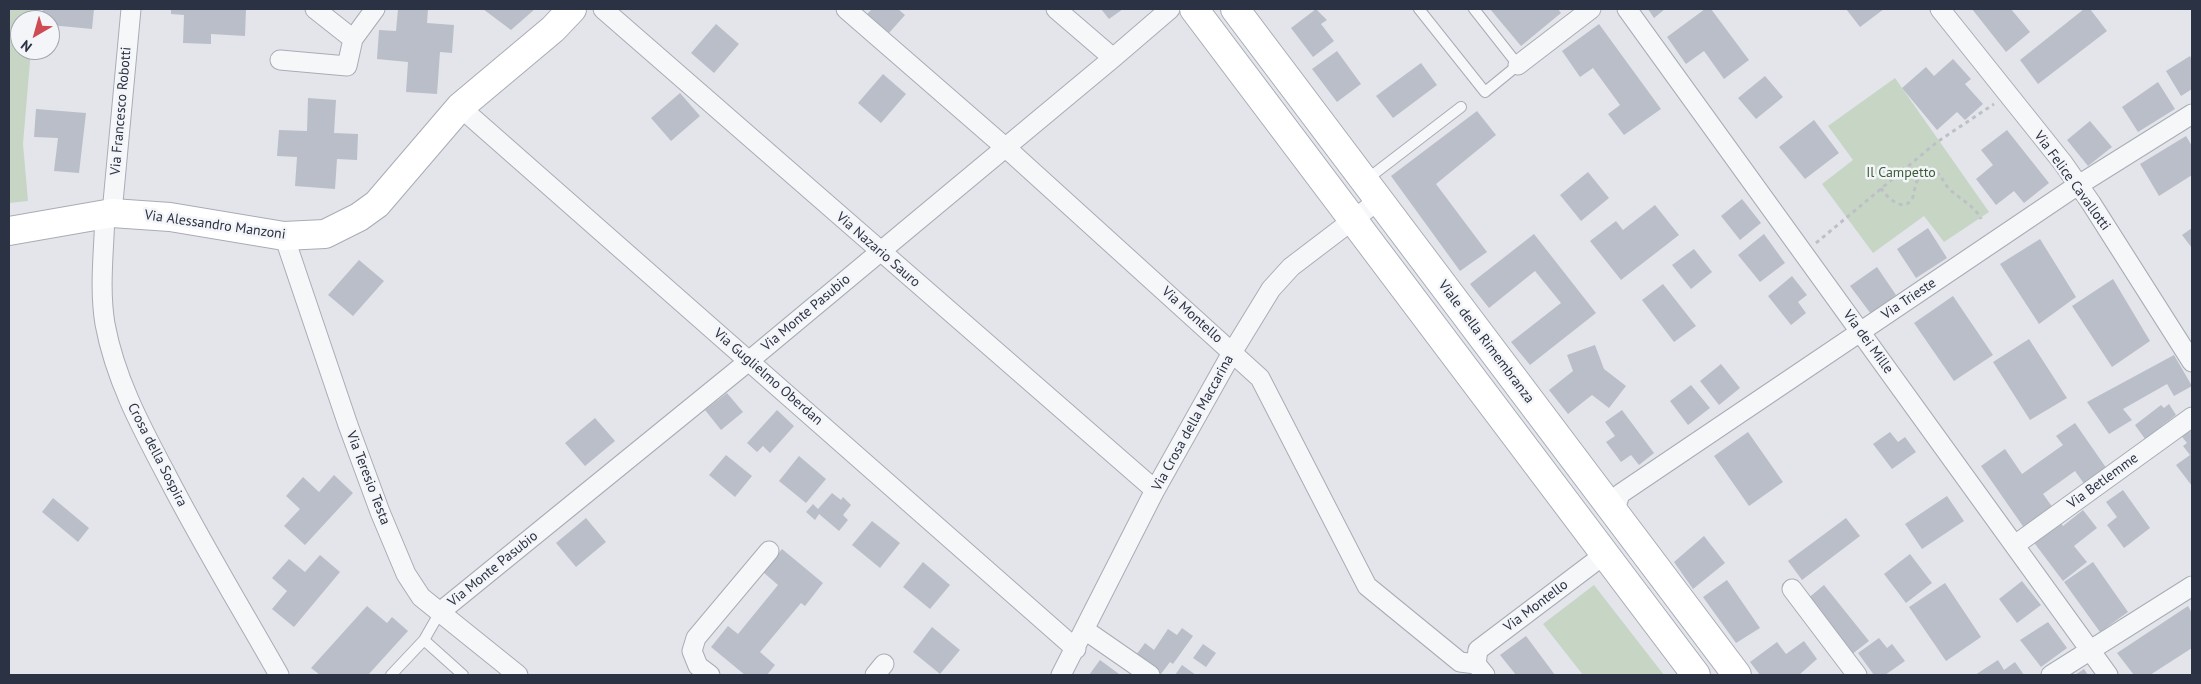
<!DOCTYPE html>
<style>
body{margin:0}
#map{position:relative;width:2201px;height:684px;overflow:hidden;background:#e3e5eb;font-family:"PT Sans",sans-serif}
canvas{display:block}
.frame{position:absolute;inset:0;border:10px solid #2b3243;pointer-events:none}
.north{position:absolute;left:10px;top:10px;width:50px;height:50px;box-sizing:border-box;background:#f3f5f8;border:1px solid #a3a7b0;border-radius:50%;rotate:218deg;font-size:14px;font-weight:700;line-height:20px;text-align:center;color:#2b3243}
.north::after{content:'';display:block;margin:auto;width:18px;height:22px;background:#ce4a54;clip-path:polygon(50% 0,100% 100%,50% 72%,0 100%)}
</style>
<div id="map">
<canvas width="2201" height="684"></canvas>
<div class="frame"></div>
<div class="north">N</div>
</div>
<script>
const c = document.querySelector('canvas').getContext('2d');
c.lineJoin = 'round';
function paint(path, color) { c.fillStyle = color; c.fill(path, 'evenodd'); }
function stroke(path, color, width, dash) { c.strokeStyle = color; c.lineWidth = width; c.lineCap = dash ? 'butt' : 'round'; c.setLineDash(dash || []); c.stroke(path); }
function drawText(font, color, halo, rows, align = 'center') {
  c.font = font + ' "PT Sans",sans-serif'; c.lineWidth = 5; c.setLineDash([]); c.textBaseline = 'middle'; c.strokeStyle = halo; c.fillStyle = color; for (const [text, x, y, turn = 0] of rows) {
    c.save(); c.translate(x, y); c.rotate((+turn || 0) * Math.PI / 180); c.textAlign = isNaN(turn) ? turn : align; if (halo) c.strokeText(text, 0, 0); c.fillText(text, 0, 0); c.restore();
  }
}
const green = new Path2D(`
 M9 9H34L33 20H20V50H31L23 144 28 201 9 203Z
 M1895 78 1989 212 1944 242 1924 216 1873 253 1822 184 1853 160 1828 126Z
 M1594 585 1664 675H1583L1543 624Z`);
const building = new Path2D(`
 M43 9H94L92 29 50 25V20H42Z
 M171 9H246L245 36 211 34V44L183 43 184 15 171 14Z
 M398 9H428L427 23 454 25 452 53 440 52 437 94 406 92 408 62 377 59 379 30 396 31Z
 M483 9H535L511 30Z
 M872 9H898L905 15 889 33 867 14Z
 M1101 9H1123L1109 19Z
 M1316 9 1327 20 1321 24 1334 41 1313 57 1291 28Z
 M1490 9H1558L1561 13 1521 46Z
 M1648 9H1665L1654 18Z
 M1705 9H1711L1749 60 1724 79 1704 51 1686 64 1667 37Z
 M1846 9H1884L1860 27Z
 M1972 9H2011L2030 32 2006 52Z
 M2084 9H2090L2107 31 2038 84 2020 60Z
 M716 24 739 44 714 73 691 53Z
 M1599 24 1661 109 1624 135 1608 114 1620 105 1593 68 1580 77 1562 51Z
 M1337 51 1361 84 1337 102 1312 69Z
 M2190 56 2192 60V89L2181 96 2166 71Z
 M1953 59 1971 79 1965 84 1983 104 1965 120 1957 112 1937 130 1902 88 1926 67 1934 76Z
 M1421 63 1437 85 1393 118 1376 96Z
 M883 74 906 94 881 123 858 103Z
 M1765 76 1783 97 1756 119 1738 98Z
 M2158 82 2175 109 2138 132 2122 107Z
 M680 93 700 116 671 141 651 118Z
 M308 98 336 100 334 133 358 134 357 160 337 159 335 189 295 186 297 157 277 156 279 130 307 131Z
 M36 109 86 113 79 173 54 171 58 138 34 137Z
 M1477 111 1496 135 1436 184 1487 252 1460 271 1391 176Z
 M1814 120 1839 153 1805 179 1779 147Z
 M2090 121 2112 147 2088 166 2067 140Z
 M2007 130 2049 183 2024 203 2014 191 1996 205 1976 179 1993 165 1981 150Z
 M2186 136 2192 146V175L2159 196 2140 164Z
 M1588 172 1609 198 1581 221 1560 195Z
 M1742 199 1761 223 1740 240 1721 216Z
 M1655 205 1679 235 1621 280 1590 241 1616 221 1623 230Z
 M1928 228 1947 258 1916 278 1897 249Z
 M2192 228V248L2182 235Z
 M1534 234 1596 313 1530 365 1511 342 1561 303 1535 271 1489 308 1470 284Z
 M1764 234 1785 263 1760 282 1738 255Z
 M2040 239 2076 297 2039 324 2000 264Z
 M1694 249 1712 272 1691 289 1672 265Z
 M359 260 384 281 353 316 328 295Z
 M1877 267 1896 295 1871 314 1850 286Z
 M1792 276 1807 295 1798 302 1806 313 1791 325 1768 296Z
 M2113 279 2150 341 2112 367 2072 306Z
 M1663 284 1696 326 1674 342 1642 300Z
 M1953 296 1993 355 1954 381 1914 323Z
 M2029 339 2067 398 2030 420 1993 362Z
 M1595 345 1604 369 1626 386 1609 408 1592 395 1568 414 1549 390 1573 371 1567 355Z
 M2174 355 2192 386 2174 396 2167 384 2123 409 2132 420 2109 434 2087 402Z
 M1721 364 1740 388 1719 405 1700 381Z
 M1691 385 1710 408 1688 425 1670 401Z
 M727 393 743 412 721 430 705 410Z
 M2169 404 2176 415 2145 439 2135 425 2161 405 2164 408Z
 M777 410 794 426 770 453 763 446 757 452 747 443Z
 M1622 410 1654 453 1639 465 1631 455 1621 462 1606 442 1615 436 1605 422Z
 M595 418 615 441 585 466 565 443Z
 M2075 423 2107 469 2085 485 2075 471 2043 494 2056 512 2027 532 1981 466 2005 449 2022 474 2063 445 2056 436Z
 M2192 428V486L2176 465 2190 455 2183 446 2187 443 2179 433Z
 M1748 432 1783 482 1749 506 1714 456Z
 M1890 432 1898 442 1905 437 1916 452 1892 469 1873 444Z
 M726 455 752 476 735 497 709 475Z
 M799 456 826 479 806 503 779 481Z
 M334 475 353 493 305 545 284 526 300 509 286 496 303 477 319 492Z
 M2123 490 2150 528 2124 548 2107 525 2117 517 2106 502Z
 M832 493 841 500 843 497 851 505 843 515 848 520 839 531 819 514 815 520 806 512 813 504 818 509Z
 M1947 496 1964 521 1922 549 1905 524Z
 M53 498 89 528 78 542 42 512Z
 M2083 510 2097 528 2074 546 2087 562 2063 581 2032 540 2058 519 2063 526Z
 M586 518 606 542 576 567 556 543Z
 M1846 518 1860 536 1802 580 1788 561Z
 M872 521 900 543 880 568 852 545Z
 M1704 536 1725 563 1693 589 1674 562Z
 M782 549 823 583 805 606 801 603 760 652 775 665 767 675H745L711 647 728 626 738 634 778 585 763 572Z
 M1910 554 1932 583 1906 603 1884 574Z
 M320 555 340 572 294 627 272 609 287 591 272 578 289 559 305 572Z
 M923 562 950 585 930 609 903 587Z
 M2093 562 2128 612 2100 632 2064 582Z
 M1727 580 1760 628 1736 643 1703 597Z
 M2022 581 2041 605 2017 623 1999 599Z
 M1945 583 1981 637 1946 661 1909 607Z
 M1824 585 1869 641 1851 655 1806 600Z
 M367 606 387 623 392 617 408 631 368 675H320L311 668Z
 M2188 606 2192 613V648L2150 675H2134L2117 653Z
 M2048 622 2067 648 2041 667 2020 640Z
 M932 627 960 650 940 674 913 652Z
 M1182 628 1193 636 1173 664 1170 662 1161 674 1136 655 1145 643 1154 650 1168 629 1177 635Z
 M1526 636 1555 675H1516L1500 655Z
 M1879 638 1887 648 1892 644 1905 661 1885 675H1874L1858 653Z
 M1804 641 1817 659 1799 675H1760L1750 662 1777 642 1786 654Z
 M1203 644 1216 653 1206 667 1193 658Z
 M1100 660 1119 674 1118 675H1089Z
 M1998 660 2004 670 2015 662 2024 675H1975Z
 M1182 665 1196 675H1175Z
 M2084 669 2088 675H2075Z`);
const path = new Path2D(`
 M1881 188C1886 197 1905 215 1913 197 1914 192 1915 186 1917 181L1934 172 1941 175C1946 195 1973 201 1981 219
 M1816 243 1937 142 1994 104`);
const lane = new Path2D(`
 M1419 9 1485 92 1518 65 1474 9
 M1366 180 1461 107
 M424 640 463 675
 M391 675 424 640 440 612`);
const street = new Path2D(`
 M315 9 353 39
 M603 9 1155 490
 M846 9 1014 155 1260 378 1367 586 1460 662 1476 664
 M1056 9 1113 58
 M1627 9 2108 675
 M1940 9 2063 163 2091 203 2192 362
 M280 60 347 66 353 39 375 9
 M1518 65 1591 9
 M460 107 1076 649
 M112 213 131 9
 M105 214C104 250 99 288 105 324 115 378 140 425 166 474 201 542 241 608 279 675
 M284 236 348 425 380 512 406 574 421 597 518 675
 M1614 513 1620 494 2069 191 2192 114
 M2015 545 2192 417
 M1792 589 1857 675
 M440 612 750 360 1113 58 1170 9
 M1085 630 1150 675
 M710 675 698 666 692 651 696 638 769 551
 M875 675 884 664
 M1061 675 1155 490 1233 351 1271 289 1291 267 1379 200
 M1485 675 1476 664 1478 650 1605 554
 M2051 675 2192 586`);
const secondary = new Path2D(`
 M1194 9 1696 675
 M1235 9 1737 675
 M9 231 112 213 170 217 284 236 325 234 359 217 377 204 460 107 553 29 572 9`);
const streetNames = [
 ["Via Francesco Robotti",121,111,-85],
 ["Via Felice Cavallotti",2072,181,54],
 ["Via Alessandro Manzoni",215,225,8],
 ["Via Nazario Sauro",878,250,41],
 ["Via Trieste",1909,299,-34],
 ["Via Monte Pasubio",806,313,-40],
 ["Via Montello",1192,315,42],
 ["Viale della Rimembranza",1486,342,53],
 ["Via dei Mille",1868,342,54],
 ["Via Guglielmo Oberdan",768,377,41],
 ["Via Crosa della Maccarina",1193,423,-61],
 ["Crosa della Sospira",157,455,63],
 ["Via Teresio Testa",368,478,69],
 ["Via Betlemme",2103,481,-36],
 ["Via Monte Pasubio",493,569,-39],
 ["Via Montello",1536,606,-37]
];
const parkNames = [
 ["Il Campetto",1901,173]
];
paint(green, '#c7d5c4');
paint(building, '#babec8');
stroke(lane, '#a8acb5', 12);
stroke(street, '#a8acb5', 21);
stroke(secondary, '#a8acb5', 30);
stroke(path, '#bdc0c6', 3, [4, 4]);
stroke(lane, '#f6f7f9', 10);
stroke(street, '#f6f7f9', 19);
stroke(secondary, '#fff', 28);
drawText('14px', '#2b3243', '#f3f5f8', streetNames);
drawText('14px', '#3c5f38', '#f3f5f8', parkNames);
</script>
